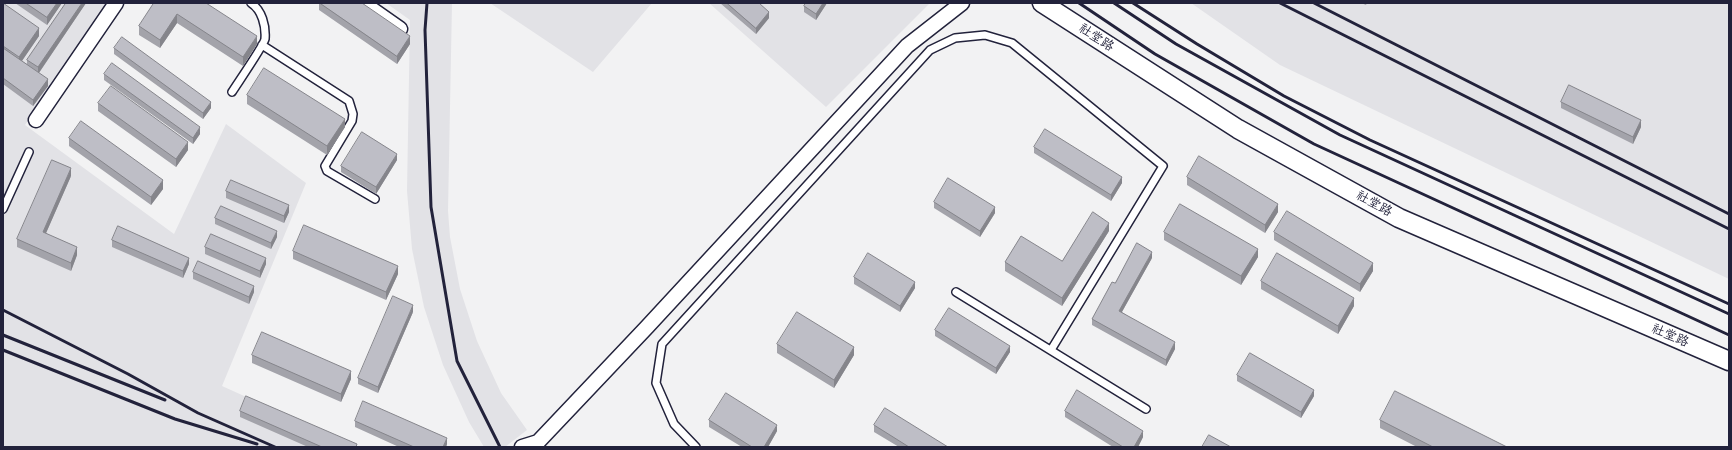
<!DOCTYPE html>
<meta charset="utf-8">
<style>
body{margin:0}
#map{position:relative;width:1732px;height:450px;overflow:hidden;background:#f2f2f3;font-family:Itim,sans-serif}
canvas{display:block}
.frame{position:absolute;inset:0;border:4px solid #22223b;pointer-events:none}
</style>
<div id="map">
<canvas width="1732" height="450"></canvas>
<div class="frame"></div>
</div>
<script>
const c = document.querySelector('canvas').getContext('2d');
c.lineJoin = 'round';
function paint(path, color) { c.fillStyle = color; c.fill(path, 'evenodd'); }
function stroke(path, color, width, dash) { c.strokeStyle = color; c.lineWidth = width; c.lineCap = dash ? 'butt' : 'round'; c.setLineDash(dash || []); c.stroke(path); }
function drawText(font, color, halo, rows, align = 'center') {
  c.font = font + ' Itim,"LXGW WenKai TC",sans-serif'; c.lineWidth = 3; c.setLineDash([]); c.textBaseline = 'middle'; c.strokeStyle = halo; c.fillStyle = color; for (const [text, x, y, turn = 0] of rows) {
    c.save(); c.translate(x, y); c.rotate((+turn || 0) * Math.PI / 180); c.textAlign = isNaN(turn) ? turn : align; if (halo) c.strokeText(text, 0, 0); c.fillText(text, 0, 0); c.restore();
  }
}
const built = new Path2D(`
 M3 3H107L25 125 174 234 226 124 306 183 222 386 357 447H3Z
 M386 3H452L448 211 450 237 460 289 477 341 501 393 527 430 505 447H484L469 422 443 365 424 307 412 249 407 191 410 20Z
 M490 3H652L593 72Z
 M709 3H930L826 107Z
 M1191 3H1729V279L1280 65Z`);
const service = new Path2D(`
 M262 45 349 101 353 114 352 121 325 166 327 171 375 199
 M232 92C237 84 264 45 265 39 266 26 262 10 251 3
 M3 209 29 152
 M956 292 1146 409
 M696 447 674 424 656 383 662 344 930 50 955 38 985 35 1012 43 1163 166 1051 350`);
const minor = new Path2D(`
 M363 3 400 29
 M36 120 116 3
 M522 447 538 442
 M536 447 538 442 647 327 907 46 962 3`);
const tertiary = new Path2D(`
 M1042 3 1238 129 1399 218 1729 361`);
const rail = new Path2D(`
 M427 3 425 30 431 207 457 361 500 447
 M1079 3 1155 54 1314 144 1729 335
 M1114 3 1176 44 1340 135 1729 314
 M1133 3 1197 44 1284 96 1370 140 1729 304
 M1280 3 1729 229
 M1314 3 1729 214
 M3 310 128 374 198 413 275 447
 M3 335 165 400
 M3 350 175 419 257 444`);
const wall = new Path2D(`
 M3 3 39 36 22 61 27 64V60L66 3H86L39 73 48 86 33 106 3 84Z
 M15 3H62L47 25Z
 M154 3 257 44 243 66 177 23 160 48 139 35V26Z
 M319 3H362L410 44 397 64 319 10Z
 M720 3H759L769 18 756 34Z
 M827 3 816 20 804 12V6Z
 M1361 3H1367L1366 5Z
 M114 48 211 108 203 119 114 54Z
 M104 74 200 134 193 144 104 80Z
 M247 95 345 127 327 155 247 104Z
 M1561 102 1641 127 1633 144 1561 108Z
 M98 103 188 150 176 167 98 111Z
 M69 138 163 189 151 205 69 146Z
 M1034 147 1122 183 1111 201 1034 153Z
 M397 160 376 194 341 172V166Z
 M71 176 46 233 77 255 71 271 17 247V239Z
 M1187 177 1278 212 1265 233 1187 185Z
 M226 191 289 212 284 223 226 198Z
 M934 202 995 213 980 237 934 208Z
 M215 218 277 237 271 249 215 224Z
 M1109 231 1062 306 1005 271V262L1062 261Z
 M1164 232 1258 257 1241 285 1164 240Z
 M1274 232 1373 271 1360 292 1274 240Z
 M112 240 189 264 183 278 112 247Z
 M205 247 266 264 260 278 205 254Z
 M293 251 398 274 386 300 293 259Z
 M1152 258 1122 312 1175 349 1166 366 1092 325V319L1115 283Z
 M193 272 254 292 249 304 193 279Z
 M854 277 915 288 900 312 854 284Z
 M1261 281 1354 306 1338 334 1261 289Z
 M413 312 378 393 358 384V378Z
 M935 330 1010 352 996 374 935 336Z
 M777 344 854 355 834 388 777 353Z
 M252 355 351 379 341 402 252 363Z
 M1237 375 1314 396 1301 418 1237 381Z
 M240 411 357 447H308L240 417Z
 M1065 411 1143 437 1138 447H1113L1065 417Z
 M709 420 777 431 768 447H742L709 427Z
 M1380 420 1507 447H1417L1380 428Z
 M355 421 447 444 446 447H399L355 427Z
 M874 425 948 447H899L874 432Z`);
const shadedWall = new Path2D(`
 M57 3H62L47 25V17Z
 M82 3H86L38 74V67Z
 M823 3H827L816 20V14Z
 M769 12V18L756 34V28Z
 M177 14V23L160 48V40Z
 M39 28V36L19 65V57Z
 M257 36V44L243 66V57Z
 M410 36V44L397 64V56Z
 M48 79V86L33 106V100Z
 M211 102V108L203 119V113Z
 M345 119V127L327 155V146Z
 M1641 120V127L1633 144V137Z
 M200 127V134L193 144V138Z
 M188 142V150L176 167V159Z
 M397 154V160L376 194V187Z
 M71 168V176L43 240V232Z
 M1122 177V183L1111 201V195Z
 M163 180V189L151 205V197Z
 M1278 204V212L1265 233V225Z
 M289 205V212L284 223V216Z
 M995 207V213L980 237V231Z
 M1109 223V231L1062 306V298Z
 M277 231V237L271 249V243Z
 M77 247V255L71 271V263Z
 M1258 249V257L1241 285V276Z
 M1152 252V258L1119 317V311Z
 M189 258V264L183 278V271Z
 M266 258V264L260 278V271Z
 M1373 263V271L1360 292V284Z
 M398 266V274L386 300V292Z
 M915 282V288L900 312V306Z
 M254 286V292L249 304V297Z
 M1354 298V306L1338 334V326Z
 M413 305V312L378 393V387Z
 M1175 342V349L1166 366V360Z
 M1010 346V352L996 374V368Z
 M854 347V355L834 388V380Z
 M351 371V379L341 402V394Z
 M1314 390V396L1301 418V412Z
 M777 425V431L768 447H764Z
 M1143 431V437L1138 447H1134Z
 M447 438V444L446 447H443Z`);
const building = new Path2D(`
 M3 3 39 28 19 57 3 46Z
 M26 3H57L47 17Z
 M66 3H82L38 67 27 60Z
 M154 3H206L257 36 243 57 177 14 160 40 139 26Z
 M320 3H362L410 36 397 56Z
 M727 3H759L769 12 756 28Z
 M806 3H823L816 14 804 6Z
 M122 37 211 102 203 113 114 48Z
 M3 48 48 79 33 100 3 78Z
 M112 63 200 127 193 138 104 74Z
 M264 68 345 119 327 146 247 95Z
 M1569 85 1641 120 1633 137 1561 102Z
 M111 86 188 142 176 159 98 103Z
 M81 121 163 180 151 197 69 138Z
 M1045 129 1122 177 1111 195 1034 147Z
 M362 132 397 154 376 187 341 166Z
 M1199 156 1278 204 1265 225 1187 177Z
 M52 160 71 168 43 232 77 247 71 263 17 239Z
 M948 178 995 207 980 231 934 202Z
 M231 180 289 205 284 216 226 191Z
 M1180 204 1258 249 1241 276 1164 232Z
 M221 206 277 231 271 243 215 218Z
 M1287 211 1373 263 1360 284 1274 232Z
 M1093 212 1109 223 1062 298 1005 262 1021 236 1062 261Z
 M304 225 398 266 386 292 293 251Z
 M118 226 189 258 183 271 112 240Z
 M211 234 266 258 260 271 205 247Z
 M1137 243 1152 252 1119 311 1175 342 1166 360 1092 319 1112 282 1115 283Z
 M868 253 915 282 900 306 854 277Z
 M1277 253 1354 298 1338 326 1261 281Z
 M198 261 254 286 249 297 193 272Z
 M393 296 413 305 378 387 358 378Z
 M949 308 1010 346 996 368 935 330Z
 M797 312 854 347 834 380 777 344Z
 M262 332 351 371 341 394 252 355Z
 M1250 353 1314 390 1301 412 1237 375Z
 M1077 390 1143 431 1134 447H1123L1065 411Z
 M1395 391 1507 447H1433L1380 420Z
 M726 393 777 425 764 447H752L709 420Z
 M246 396 357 444 356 447H322L240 411Z
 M363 401 447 438 443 447H414L355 421Z
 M885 408 948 447H909L874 425Z
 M1209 435 1231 447H1202Z`);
const streetNames = [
 ["社堂路",1096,38,33],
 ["社堂路",1374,204,29],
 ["社堂路",1670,336,23]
];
paint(built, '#e2e2e6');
stroke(service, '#22223b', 10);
stroke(minor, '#22223b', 17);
stroke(tertiary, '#22223b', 21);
stroke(service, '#fff', 7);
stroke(minor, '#fff', 14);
stroke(tertiary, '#fff', 18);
stroke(rail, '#22223b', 3);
paint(wall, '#a3a3aa');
paint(shadedWall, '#85858b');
paint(building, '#bebec6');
stroke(building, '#85858b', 1);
drawText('13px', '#22223b', '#fff', streetNames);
</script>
